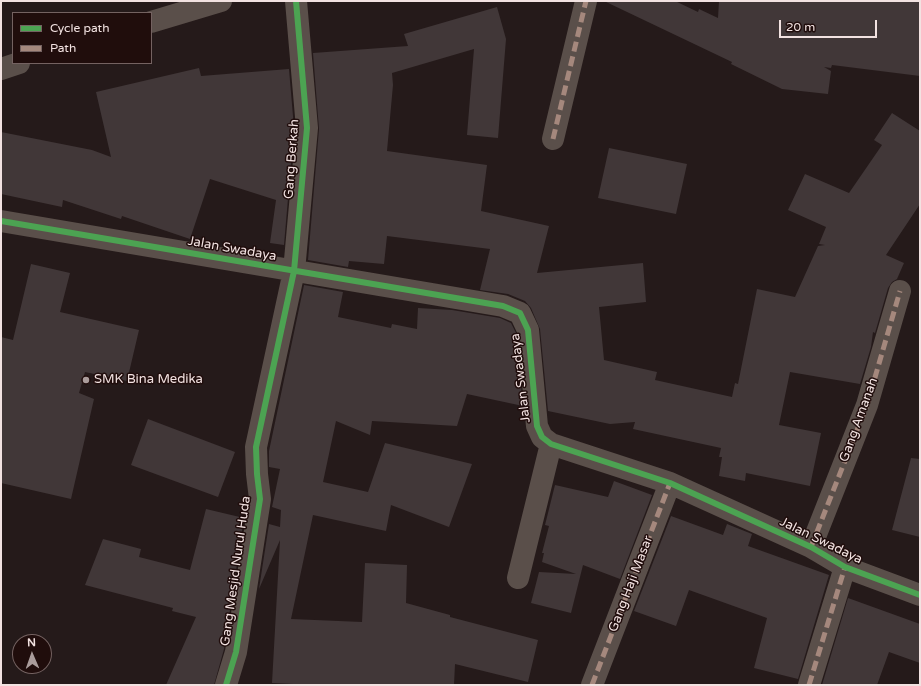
<!DOCTYPE html>
<style>
body{margin:0}
#map{position:relative;width:921px;height:686px;overflow:hidden;background:#251a1a;font-family:"Varela Round",sans-serif}
canvas{display:block}
.frame{position:absolute;inset:0;border:2px solid #f2e2e1;pointer-events:none}
.legend{position:absolute;left:12px;top:12px;width:140px;height:52px;box-sizing:border-box;background:#200d0c;border:1px solid #746261;margin:0;padding:5px 7px;list-style:none;font-size:12px;color:#f2e2e1}
.legend li{display:flex;align-items:center;gap:8px;height:20px}
.legend b{width:20px;border:1px solid #746261}
.north{position:absolute;left:12px;top:634px;width:40px;height:40px;box-sizing:border-box;background:#200d0c;border:1px solid #746261;border-radius:50%;rotate:358deg;font-size:11px;font-weight:700;line-height:16px;text-align:center;color:#f2e2e1}
.north::after{content:'';display:block;margin:auto;width:14px;height:18px;background:#aa9c9b;clip-path:polygon(50% 0,100% 100%,50% 72%,0 100%)}
.scale{position:absolute;left:779px;top:20px;width:98px;height:18px;box-sizing:border-box;border:2px solid #f2e2e1;border-top:0;padding-left:5px;font-size:12px;line-height:14px;white-space:nowrap;color:#f2e2e1;-webkit-text-stroke:3px #200d0c;paint-order:stroke}
</style>
<div id="map">
<canvas width="921" height="686"></canvas>
<div class="frame"></div>
<ul class="legend">
<li><b style="height:5px;background:#4ca352"></b>Cycle path</li>
<li><b style="height:5px;background:#a5887d"></b>Path</li>
</ul>
<div class="north">N</div>
<div class="scale">20 m</div>
</div>
<script>
const c = document.querySelector('canvas').getContext('2d');
c.lineJoin = 'round';
function paint(path, color) { c.fillStyle = color; c.fill(path, 'evenodd'); }
function stroke(path, color, width, dash) { c.strokeStyle = color; c.lineWidth = width; c.lineCap = dash ? 'butt' : 'round'; c.setLineDash(dash || []); c.stroke(path); }
function drawText(font, color, halo, rows, align = 'center') {
  c.font = font + ' "Varela Round",sans-serif'; c.lineWidth = 3; c.setLineDash([]); c.textBaseline = 'middle'; c.strokeStyle = halo; c.fillStyle = color; for (const [text, x, y, turn = 0] of rows) {
    c.save(); c.translate(x, y); c.rotate((+turn || 0) * Math.PI / 180); c.textAlign = isNaN(turn) ? turn : align; if (halo) c.strokeText(text, 0, 0); c.fillText(text, 0, 0); c.restore();
  }
}
const building = new Path2D(`
 M604 1H675L698 12 699 9 718 18 719 1H920V76L832 65 831 68 824 67 831 71 828 94 782 89 731 64 732 62Z
 M497 7 506 39 498 138 467 135 474 49 392 73 393 85 387 151 487 165 481 211 549 226 537 273 643 263 646 302 599 307 604 360 657 372 655 380 732 397 735 383 738 384 757 289 795 297 818 246 825 245 819 244 826 227 788 210 805 174 849 193 882 145 874 140 892 113 920 131V204L886 255 904 263 897 279 892 282 888 288 875 333 873 332 871 347 860 384 790 372 779 425 821 433 810 486 746 473 745 481 719 476 722 457H719L721 448 633 429 635 422 610 424 548 411 540 329 531 308 525 301 508 294 480 290 490 249 387 236 384 264 349 261 348 267 308 260 319 129 313 53 408 46 404 34Z
 M199 68 201 76 289 69 294 128 284 245 270 243 276 200 210 179 190 239 122 216 121 219 63 200 62 207 1 194V132L92 150 111 157 96 92Z
 M609 148 687 164 676 214 598 198Z
 M31 264 70 273 60 312 139 330 127 381 85 372 79 393 94 399 71 499 1 483V337L13 340Z
 M304 285 343 292 338 317 391 328 392 324 417 329 418 308 452 310 500 318 511 323 516 333 523 406 467 394 457 426 372 421 370 435 336 421 323 482 368 492 385 443 472 464 449 527 391 505 386 531 313 515 291 619 362 622 365 563 407 565 406 603 450 615V617L538 640 528 682 455 664 454 685H314L272 683 280 540 259 589 269 524 280 527 281 510 272 507 280 469 269 467V451Z
 M148 419 235 452 218 497 131 465Z
 M911 458 920 459V537L892 530Z
 M614 481 652 495 620 579 583 565 571 613 531 603 539 572 576 574 542 562 544 553H542L549 526 545 525 555 485 608 497Z
 M206 509 244 518 224 649 214 685H166L196 617 172 611 173 608 85 585 103 539 141 549 139 557 190 570Z
 M671 516 723 535 727 524 752 534 748 546 829 575 798 679 754 668 767 618 689 590 676 626 634 611Z
 M848 598 920 624V663L889 652 877 685H822Z`);
const minor = new Path2D(`
 M151 22 221 1
 M1 69 19 63
 M553 139 586 1
 M1 221 503 306 520 313 528 330 537 426 542 437 551 444 670 483 811 547 845 567 920 595
 M811 547 867 405 900 291
 M518 578 551 444
 M226 685 236 652 260 499 257 474 256 447 294 271 307 128 296 1
 M592 685 670 483
 M809 685 845 567`);
const quiet = new Path2D(`
 M553 139 586 1
 M811 547 867 405 900 291
 M592 685 670 483
 M809 685 845 567`);
const cycleway = new Path2D(`
 M1 221 503 306 520 313 528 330 537 426 542 437 551 444 670 483 811 547 845 567 920 595
 M226 685 236 652 260 499 257 474 256 447 294 271 307 128 296 1`);
const markers = [
 [86,380,4,"#aa9c9b"]
];
const streetNames = [
 ["Gang Berkah",292,159,-86],
 ["Jalan Swadaya",232,249,10],
 ["Jalan Swadaya",521,378,-97],
 ["Gang Amanah",859,420,-70],
 ["Jalan Swadaya",821,541,26],
 ["Gang Mesjid Nurul Huda",236,571,-82],
 ["Gang Haji Masar",631,584,-69]
];
const poiNames = [
 ["SMK Bina Medika",94,380]
];
paint(building, '#413738');
stroke(minor, '#5a4f4a', 22);
stroke(quiet, '#a5887d', 5, [10, 5]);
stroke(cycleway, '#4ca352', 6);
for (const [x, y, r, color] of markers) { const dot = new Path2D(); dot.arc(x, y, r, 0, 2 * Math.PI); c.fillStyle = color; c.fill(dot); stroke(dot, '#200d0c', 1.5); }
drawText('13px', '#f2e2e1', '#200d0c', streetNames);
drawText('13px', '#f2e2e1', '#200d0c', poiNames, 'left');
</script>
